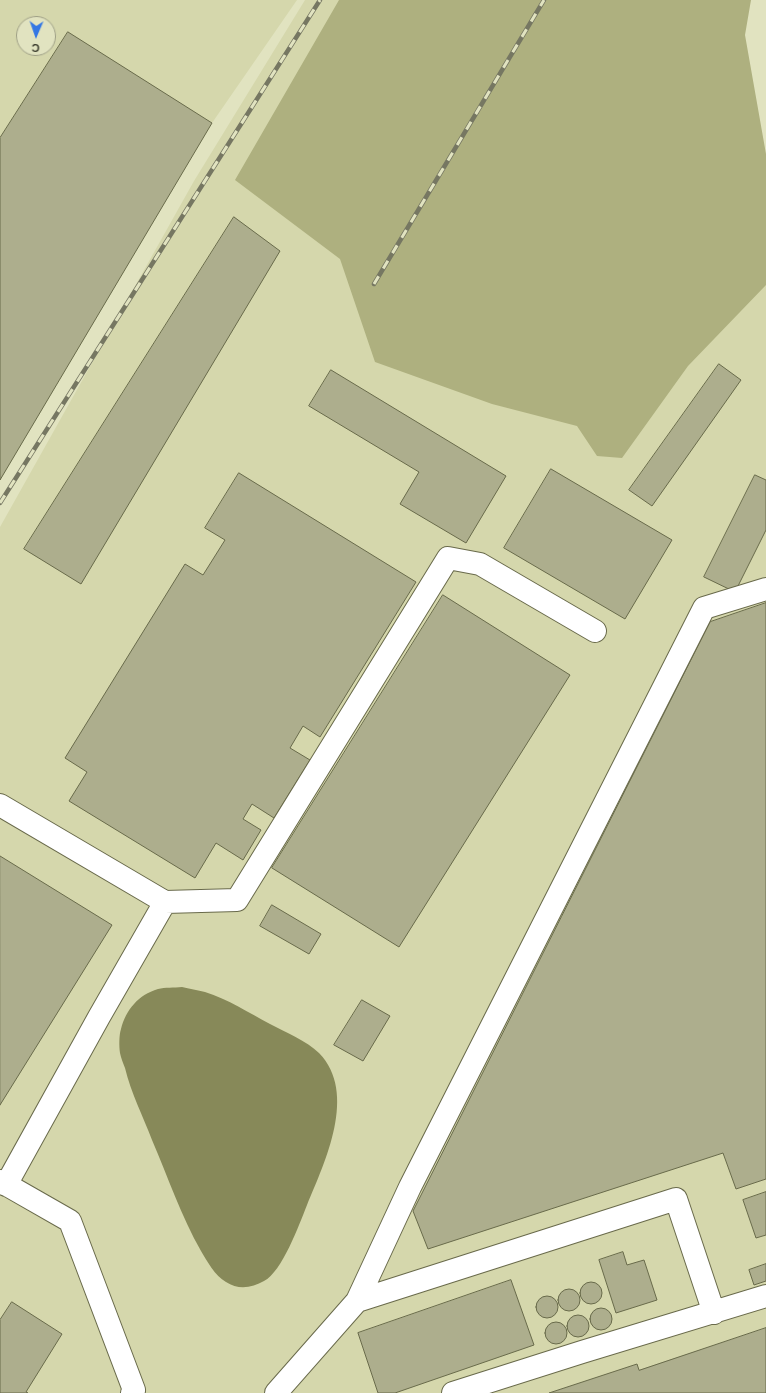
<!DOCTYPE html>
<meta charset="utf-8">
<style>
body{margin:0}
#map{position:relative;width:766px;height:1393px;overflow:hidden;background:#e1e3c0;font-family:"Work Sans",sans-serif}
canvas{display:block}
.north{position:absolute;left:16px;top:16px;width:40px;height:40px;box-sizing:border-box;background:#e1e3c0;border:1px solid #9e9f85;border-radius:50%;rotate:182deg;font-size:11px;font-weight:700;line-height:16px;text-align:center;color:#393a2c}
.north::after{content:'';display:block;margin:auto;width:14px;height:18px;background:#3477e4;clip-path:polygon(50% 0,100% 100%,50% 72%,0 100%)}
</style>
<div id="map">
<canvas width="766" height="1393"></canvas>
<div class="north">С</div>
</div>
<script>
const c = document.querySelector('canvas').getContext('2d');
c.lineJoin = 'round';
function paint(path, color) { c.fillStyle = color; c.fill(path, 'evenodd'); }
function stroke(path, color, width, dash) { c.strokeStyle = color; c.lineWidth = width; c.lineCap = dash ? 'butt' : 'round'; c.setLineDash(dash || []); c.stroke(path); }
const built = new Path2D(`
 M0 0H297L212 123 0 480ZM24 24H48V48H24Z
 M305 0H613L766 226V1393H0V527L194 181Z`);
const forest = new Path2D(`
 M339 0H751L745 35 766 154V285L688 366 622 458 597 456 577 426 492 404 375 362 340 259 235 180Z`);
const water = new Path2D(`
 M182 987C189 989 198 990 205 992 228 999 249 1013 270 1024 285 1032 307 1041 319 1053 358 1093 325 1162 307 1205 299 1225 282 1272 264 1281 252 1288 238 1290 226 1282 215 1276 207 1261 201 1251 181 1216 168 1177 152 1140 143 1116 131 1093 125 1068 123 1063 121 1058 120 1053 119 1046 119 1035 121 1029 126 1010 138 995 158 989 165 987 174 988 182 987Z`);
const building = new Path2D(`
 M68 32 212 123 0 480V138Z
 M234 217 280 251 81 584 24 549Z
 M719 364 741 380 652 506 629 490Z
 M331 370 506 476 466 543 400 504 419 472 309 406Z
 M551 469 672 540 625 619 504 548Z
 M239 473 416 582 320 737 303 726 290 748 310 760 274 818 252 804 243 819 261 830 243 860 216 843 195 878 69 801 87 772 65 758 185 564 203 575 225 540 205 528Z
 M755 475 766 480V530L735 592 704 577Z
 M443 595 570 675 399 947 272 868Z
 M766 603V1179L736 1189 723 1153 428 1249 413 1211 710 622Z
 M0 856 112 925 0 1105Z
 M272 905 321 934 309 954 260 926Z
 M362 1000 390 1016 363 1061 334 1045Z
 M766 1192V1235L756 1238 743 1200Z
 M623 1252 627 1265 644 1260 657 1300 616 1313 599 1260Z
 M766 1264V1281L754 1285 749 1270Z
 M511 1280 534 1345 395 1393H378L358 1333Z
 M580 1293a11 11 0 1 1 22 0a11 11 0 1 1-22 0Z
 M558 1300a11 11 0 1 1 22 0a11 11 0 1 1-22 0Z
 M536 1307a11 11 0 1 1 22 0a11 11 0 1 1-22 0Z
 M12 1302 62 1334 26 1392 28 1393H0V1320Z
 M590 1319a11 11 0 1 1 22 0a11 11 0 1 1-22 0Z
 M567 1326a11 11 0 1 1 22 0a11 11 0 1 1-22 0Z
 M545 1333a11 11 0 1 1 22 0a11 11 0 1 1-22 0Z
 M766 1328V1393H549L637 1364 639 1370Z`);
const minor = new Path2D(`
 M0 805 165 902
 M0 1181 70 1221 134 1390 132 1393
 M6 1185 99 1017 165 902 237 900 448 558 480 564 595 631
 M357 1301 410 1187 704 608 766 589
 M276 1393 357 1301 676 1199 714 1313
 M453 1393 582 1352 766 1296`);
const rail = new Path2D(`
 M374 284 544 0
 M0 503 320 0`);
paint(built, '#d5d7ac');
paint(forest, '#aeb07f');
paint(water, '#878959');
paint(building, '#adae8d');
stroke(building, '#696b4b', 1);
stroke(minor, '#696a4b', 24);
stroke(minor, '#fff', 22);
stroke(rail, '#767762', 4.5);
stroke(rail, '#e1e3c0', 3, [9]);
</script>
